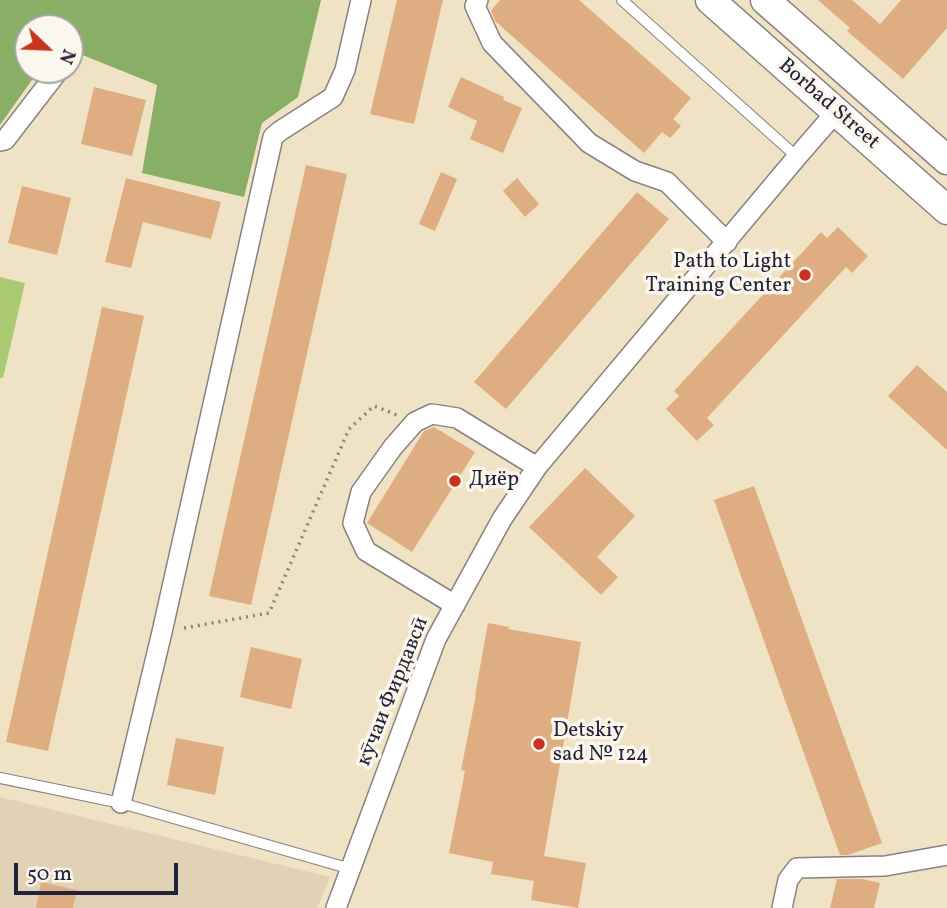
<!DOCTYPE html>
<meta charset="utf-8">
<style>
body{margin:0}
#map{position:relative;width:947px;height:908px;overflow:hidden;background:#f0e2c4;font-family:Vollkorn,serif}
canvas{display:block}
.north{position:absolute;left:14px;top:14px;width:70px;height:70px;box-sizing:border-box;background:#fbf7ec;border:2px solid #a4a2a5;border-radius:50%;rotate:113deg;font-size:19px;font-weight:700;line-height:28px;text-align:center;color:#22223b}
.north::after{content:'';display:block;margin:auto;width:24px;height:32px;background:#c8321e;clip-path:polygon(50% 0,100% 100%,50% 72%,0 100%)}
.scale{position:absolute;left:14px;top:863px;width:164px;height:32px;box-sizing:border-box;border:4px solid #22223b;border-top:0;padding-left:9px;font-size:21px;line-height:24px;white-space:nowrap;color:#22223b;-webkit-text-stroke:5px #fbf7ec;paint-order:stroke}
</style>
<div id="map">
<canvas width="947" height="908"></canvas>
<div class="north">N</div>
<div class="scale">50 m</div>
</div>
<script>
const c = document.querySelector('canvas').getContext('2d');
c.lineJoin = 'round';
function paint(path, color) { c.fillStyle = color; c.fill(path, 'evenodd'); }
function stroke(path, color, width, dash) { c.strokeStyle = color; c.lineWidth = width; c.lineCap = dash ? 'butt' : 'round'; c.setLineDash(dash || []); c.stroke(path); }
function drawText(font, color, halo, rows, align = 'center') {
  c.font = font + ' Vollkorn,serif'; c.lineWidth = 7; c.setLineDash([]); c.textBaseline = 'middle'; c.strokeStyle = halo; c.fillStyle = color; for (const [text, x, y, turn = 0] of rows) {
    c.save(); c.translate(x, y); c.rotate((+turn || 0) * Math.PI / 180); c.textAlign = isNaN(turn) ? turn : align; if (halo) c.strokeText(text, 0, 0); c.fillText(text, 0, 0); c.restore();
  }
}
const built = new Path2D(`
 M0 797 330 877 317 908H0Z`);
const green = new Path2D(`
 M0 277 25 283 3 378H0Z`);
const forest = new Path2D(`
 M0 0H321L298 97 262 123 244 197 142 173 157 85 70 50V28H28V70H39L0 125Z`);
const building = new Path2D(`
 M397 0H443L414 124 370 114Z
 M500 0H579L691 98 673 119 681 126 670 138 662 132 644 153 495 21 491 11Z
 M818 0H852L880 24 901 0H947V28L903 79 847 31 850 28Z
 M461 77 504 97 503 100 522 108 503 153 470 139 477 121 448 107Z
 M94 87 146 100 132 156 81 144Z
 M306 165 347 174 251 605 209 596Z
 M441 172 457 179 435 231 419 224Z
 M126 178 221 202 211 239 143 222 131 268 105 262Z
 M517 178 539 204 525 217 503 191Z
 M22 186 71 198 57 255 8 243Z
 M637 192 669 219 506 409 474 382Z
 M838 227 868 256 852 273 846 267 707 418 714 425 697 441 666 409 679 396 674 391 821 232 827 238Z
 M102 307 144 316 48 751 6 742Z
 M917 365 947 392V450L888 396Z
 M434 427 475 452 412 552 367 523 424 431Z
 M585 468 635 516 597 557 618 577 601 595 529 527Z
 M754 486 882 843 848 855H840L714 500Z
 M488 623 509 627 508 629 581 642 544 856 586 863 578 908 531 900 534 881 491 874 493 862 449 853 465 771 461 770 476 695H475Z
 M251 647 302 659 291 709 240 697Z
 M176 738 224 747 215 795 167 785Z
 M837 879H862L880 883 874 908H830Z
 M41 882 77 890 73 908H36Z`);
const path = new Path2D(`
 M184 628 269 613 349 429 374 406 397 415`);
const lane = new Path2D(`
 M622 0 797 157
 M0 778 121 803 351 869`);
const street = new Path2D(`
 M478 0 475 6 492 43 589 143 635 171 667 182 727 242
 M0 141 5 140 59 70
 M455 605 366 551 353 523 361 492 393 447 415 422 432 414 457 418 537 467
 M121 803 162 632 273 137 280 131 333 97 345 70 361 0
 M336 908 436 639 502 519 537 467 797 157 836 112
 M782 908 788 880 797 868 885 866 947 855`);
const secondary = new Path2D(`
 M710 0 947 210
 M765 0 947 160`);
const markers = [
 [805,275,7,"#c8321e"],
 [455,481,7,"#c8321e"],
 [539,744,7,"#c8321e"]
];
const streetNames = [
 ["Borbad Street",828,105,41],
 ["кӯчаи Фирдавсӣ",394,692,-68]
];
const poiNames = [
 ["Path to Light",791,263,"right"],
 ["Training Center",791,287,"right"],
 ["Диëр",469,481],
 ["Detskiy",553,732],
 ["sad № 124",553,756]
];
paint(built, '#e1d2b5');
paint(green, '#abcb73');
paint(forest, '#88af65');
paint(building, '#deae82');
stroke(lane, '#898280', 12);
stroke(street, '#898280', 22);
stroke(secondary, '#898280', 31);
stroke(path, '#898280', 3.5, [2, 5]);
stroke(lane, '#fff', 10);
stroke(street, '#fff', 19);
stroke(secondary, '#fff', 28);
for (const [x, y, r, color] of markers) { const dot = new Path2D(); dot.arc(x, y, r, 0, 2 * Math.PI); c.fillStyle = color; c.fill(dot); stroke(dot, '#fbf7ec', 2.5); }
drawText('21px', '#22223b', '#fbf7ec', streetNames);
drawText('21px', '#22223b', '#fbf7ec', poiNames, 'left');
</script>
